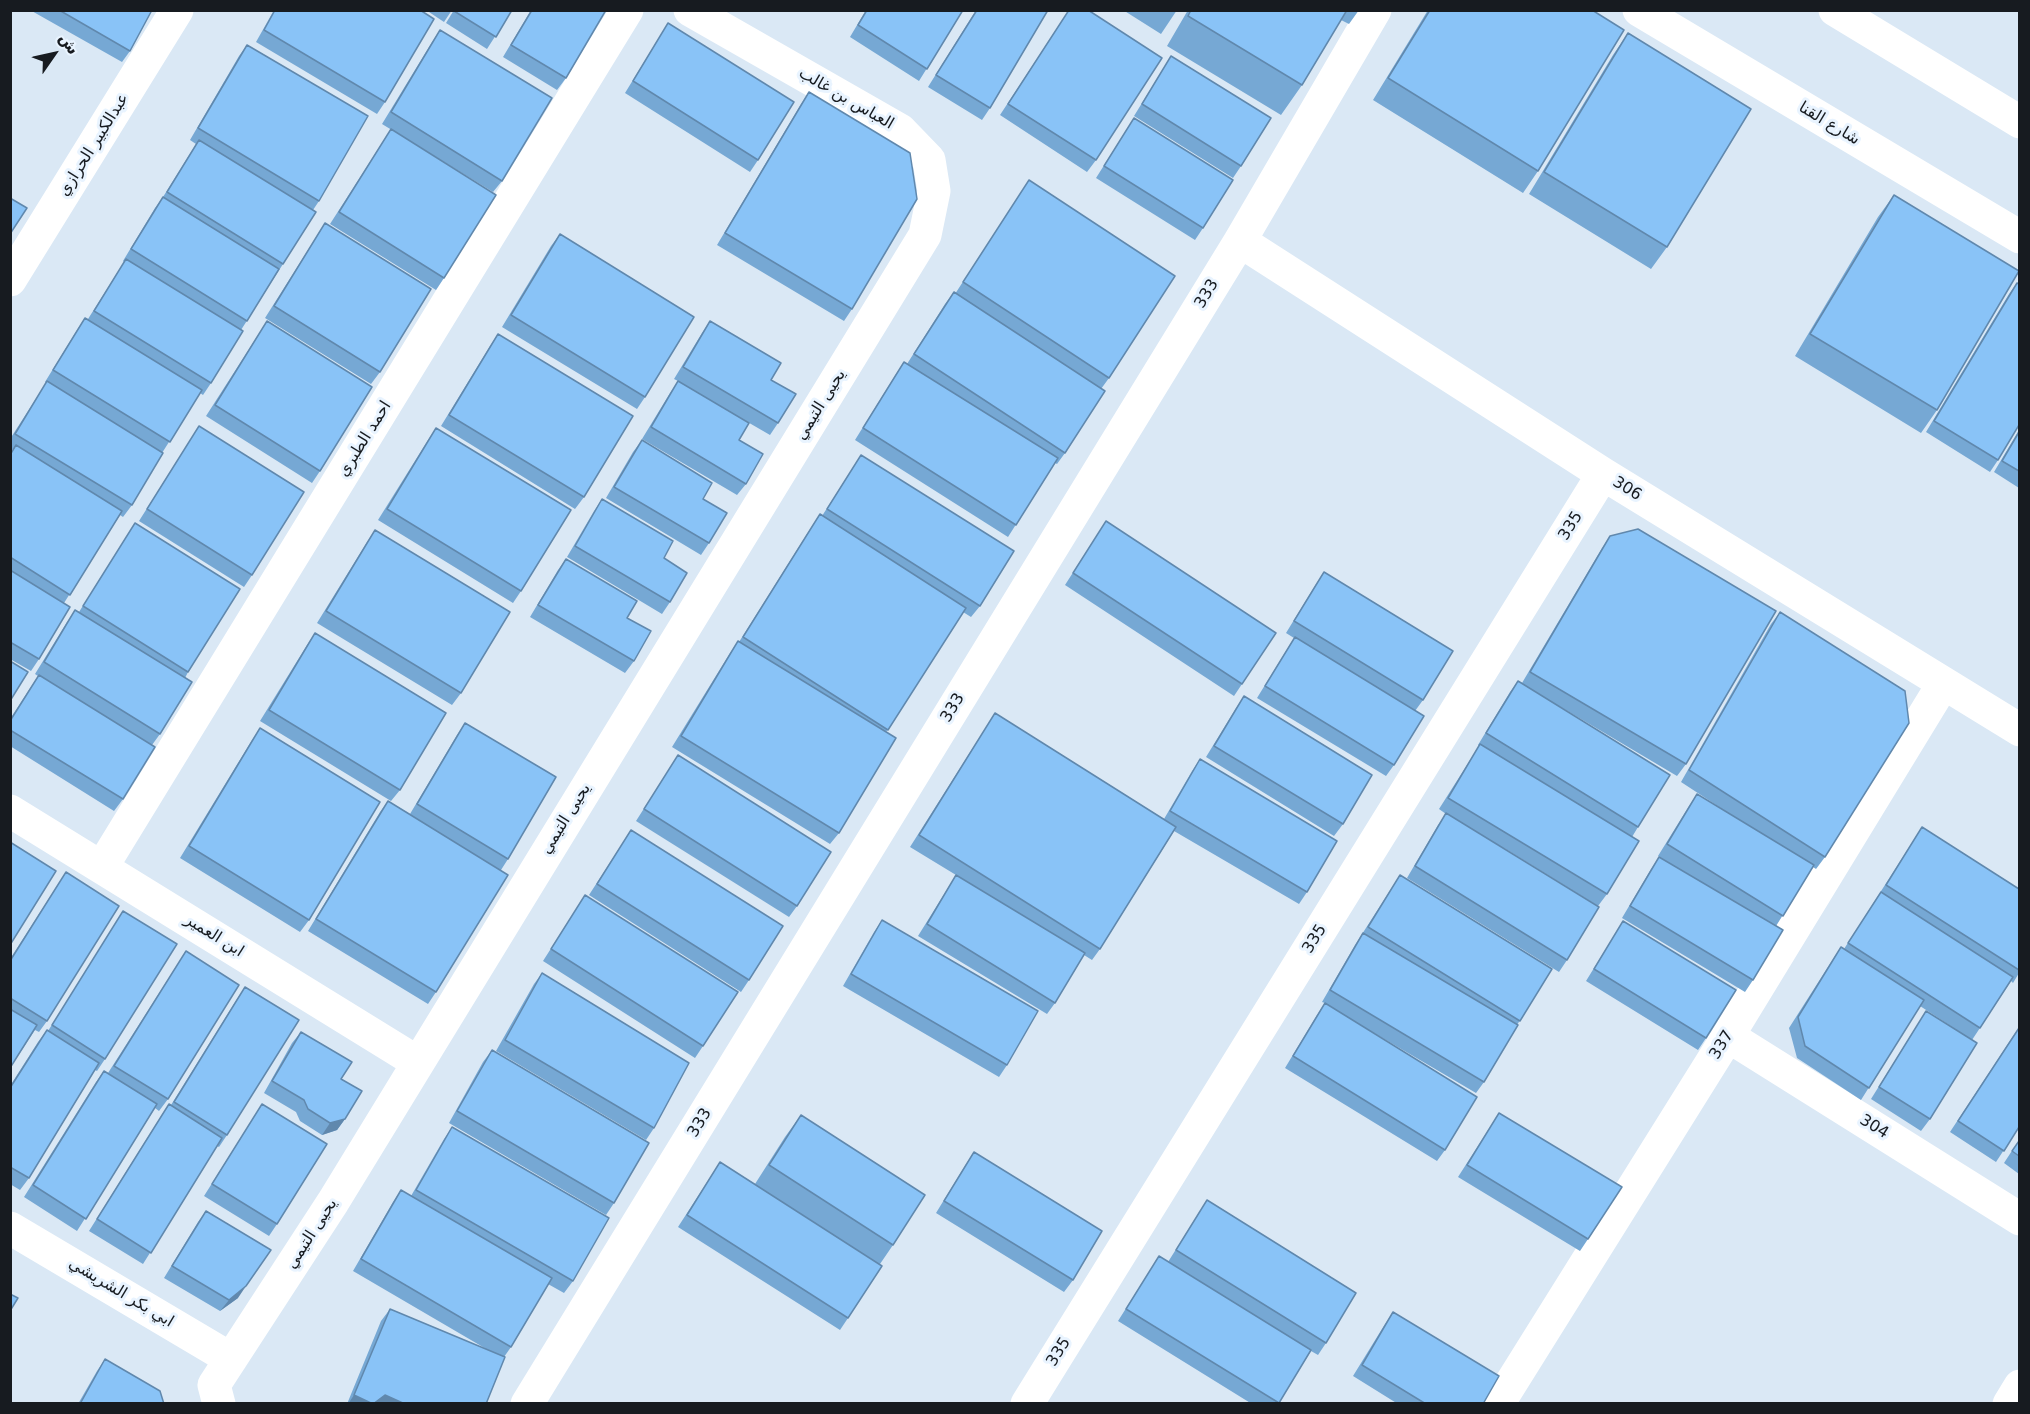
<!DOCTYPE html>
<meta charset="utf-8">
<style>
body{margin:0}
#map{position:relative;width:2030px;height:1414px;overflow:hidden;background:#dae8f5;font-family:"DejaVu Sans","Noto Naskh Arabic",sans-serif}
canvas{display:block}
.frame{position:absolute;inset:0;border:12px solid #171b20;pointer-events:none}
.north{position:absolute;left:24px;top:24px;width:60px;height:60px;-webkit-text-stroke:4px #e9f4ff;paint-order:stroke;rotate:56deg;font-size:16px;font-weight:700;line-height:24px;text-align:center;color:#171b20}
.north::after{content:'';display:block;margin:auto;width:21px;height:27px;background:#171b20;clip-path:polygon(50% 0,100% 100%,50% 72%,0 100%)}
</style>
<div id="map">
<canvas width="2030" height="1414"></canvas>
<div class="frame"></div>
<div class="north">ش</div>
</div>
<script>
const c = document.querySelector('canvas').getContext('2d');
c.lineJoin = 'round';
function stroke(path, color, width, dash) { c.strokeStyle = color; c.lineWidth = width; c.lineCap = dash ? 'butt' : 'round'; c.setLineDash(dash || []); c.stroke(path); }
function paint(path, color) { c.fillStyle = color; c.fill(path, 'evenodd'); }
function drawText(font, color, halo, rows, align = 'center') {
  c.font = font + ' "DejaVu Sans","Noto Naskh Arabic",sans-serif'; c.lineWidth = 6; c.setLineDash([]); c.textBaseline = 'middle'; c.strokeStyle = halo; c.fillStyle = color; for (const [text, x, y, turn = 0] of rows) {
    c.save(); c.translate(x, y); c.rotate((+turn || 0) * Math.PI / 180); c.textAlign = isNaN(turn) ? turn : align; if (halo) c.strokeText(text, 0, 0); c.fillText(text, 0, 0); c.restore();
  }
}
const minor = new Path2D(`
 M1240 241 1603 474 2020 730
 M10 280 177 10
 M10 811 417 1062
 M102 867 627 10
 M1728 1036 2020 1219
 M10 1228 231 1359
 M219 1404 214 1385 333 1202 925 235 934 191 929 160 900 130 690 10
 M527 1404 1240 241 1375 10
 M1027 1404 1603 474
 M1498 1404 1728 1036 1943 684
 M2009 1404 2020 1386`);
const tertiary = new Path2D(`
 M1639 10 2020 237
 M1835 10 2020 122`);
const wall = new Path2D(`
 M30 10H152L130 51 122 62Z
 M274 10H420L385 102 377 114 256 42Z
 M426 10H452L444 22Z
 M454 10H512L487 49 446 23Z
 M531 10H606L566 78 557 90 503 57Z
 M866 10H963L919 81 850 37Z
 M976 10H1048L990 108 982 120 928 87Z
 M1069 10 1096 160 1087 172 1000 115Z
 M1123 10H1177L1161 34Z
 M1188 10H1359L1349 24 1341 20 1302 85 1281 115 1167 46Z
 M1428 10H1592L1538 171 1523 193 1373 100Z
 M668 23 758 160 750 172 625 93Z
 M440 30 502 181 493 192 382 124 432 42Z
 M1628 33 1667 247 1651 269 1529 194 1613 55Z
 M247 45 319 201 313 210 283 264 241 330 211 383 203 395 200 393 162 453 132 505 123 517 120 515 64 603 39 659 31 671 10 659V454L13 450 10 448V439L46 383 45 382 77 330 85 318 88 319 124 262 123 261 155 208 163 197 196 144 190 140 239 56Z
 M1171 56 1241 166 1233 178 1134 116Z
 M809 92 852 309 844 321 717 245 801 104Z
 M1134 118 1203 228 1195 240 1096 178Z
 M391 129 444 278 436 290 330 224Z
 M1029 180 1109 378 1101 389 1065 453 1057 464 1055 463 1008 537 855 440 896 374 904 362 907 364 945 304 954 292 955 294Z
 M1894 195 1937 410 1921 433 1795 356 1878 217Z
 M325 223 380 372 371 384 265 318Z
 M560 234 645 397 637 409 502 327 551 246Z
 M2017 283 1998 460 1990 472 1926 432 2009 294Z
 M267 321 320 471 312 483 206 416Z
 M710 321 771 380 778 423 770 435 682 384 739 440 746 484 737 495 642 439 670 393 678 381 674 379 702 333Z
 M498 334 584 497 575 509 441 426 490 346Z
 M199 426 252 575 244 587 139 521Z
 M436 428 521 591 513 603 378 520 428 440Z
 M2019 430V488L1994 472Z
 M642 440 703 499 709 543 701 555 606 498 633 452Z
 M861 455 980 606 971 617 963 612 886 732 839 833 830 844 672 747 730 653 738 641 739 642 812 526 820 514 822 516Z
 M602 499 664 558 670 602 662 614 567 557 594 511Z
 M1106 521 1242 684 1234 696 1065 585Z
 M135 523 188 672 185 678 160 734 152 745 123 799 114 811 10 746V719L38 676 35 674 67 622 75 610 79 612Z
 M375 530 461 693 452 705 317 623 367 542Z
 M1610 536 1686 764 1677 776 1559 706 1638 827 1632 837 1607 894 1598 906 1504 848 1567 960 1559 972 1407 878 1438 825 1446 814 1439 809 1479 746 1478 745 1510 692 1518 681 1522 683 1602 548Z
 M566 559 627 618 634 661 625 673 530 617 558 570Z
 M1324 572 1423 700 1415 711 1394 765 1386 776 1257 698 1294 638 1286 633 1316 584Z
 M1780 612 1825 857 1816 869 1813 867 1776 926 1753 980 1745 992 1622 918 1651 869 1659 857 1663 859 1658 856 1689 806 1697 794 1736 818 1681 782 1771 624Z
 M315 633 400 790 391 801 260 721 307 645Z
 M1244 696 1343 824 1334 836 1206 757 1236 708Z
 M995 713 1164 819 1192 771 1200 759 1307 892 1299 904 1174 831 1100 949 1092 960 1084 955 1055 1003 1047 1014 918 936 956 875 910 847Z
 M465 723 508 859 501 870 436 992 428 1004 308 931 380 812 388 801 410 814 457 735Z
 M260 728 309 920 300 932 180 858 252 740Z
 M678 755 797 906 789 917 636 821Z
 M1922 827 2019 889V973L2013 983 2011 981 1972 1040 1930 1119 1921 1131 1871 1099 1926 1011 1957 1030 1920 1006 1861 1100 1797 1058 1789 1028 1833 959 1841 947 1844 949Z
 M631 830 749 980 741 992 589 895Z
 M66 872 47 1021 39 1032 35 1030 10 1068V959Z
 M1400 875 1552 969 1517 1025 1484 1082 1476 1093 1340 1013 1445 1150 1437 1161 1285 1068 1317 1015 1325 1003 1322 1002 1355 945Z
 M585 895 703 1046 695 1058 543 961Z
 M123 911 105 1059 97 1071 95 1070 29 1178 20 1190 10 1184V1086L38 1042 47 1030 48 1031Z
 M882 920 1007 1065 999 1077 843 986 874 932Z
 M1623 921 1706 1038 1698 1050 1586 981Z
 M186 951 168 1099 159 1111 155 1108 77 1231 24 1197 96 1082 104 1071 108 1073Z
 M542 973 654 1128 646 1140 496 1051 534 984Z
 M245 987 227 1135 219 1147 217 1146 143 1264 89 1231 161 1116 169 1104 171 1105 237 999Z
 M2019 1027V1127L1996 1162 1950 1132Z
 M301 1032 341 1079 345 1119 337 1130 322 1135 300 1121 296 1112 264 1093 292 1043Z
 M492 1050 614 1203 606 1215 449 1123 483 1062Z
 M262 1104 277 1224 269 1236 204 1196Z
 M1499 1113 1588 1239 1580 1251 1458 1177Z
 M801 1115 893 1245 880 1264 848 1318 840 1330 678 1227 720 1162 755 1184 785 1137Z
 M452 1127 573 1281 564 1293 548 1284 511 1347 504 1357 486 1404H347L381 1321 390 1309 488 1350 353 1271 393 1202 401 1190 411 1196 444 1139Z
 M2019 1140V1174L2004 1163Z
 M974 1152 1073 1280 1064 1292 936 1213 966 1164Z
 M1207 1200 1326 1343 1318 1355 1311 1351 1278 1404H1252L1118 1321 1159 1256 1168 1262Z
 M206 1211 238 1298 220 1311 164 1278 198 1222Z
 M1393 1312 1483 1404H1398L1353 1376 1385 1324Z
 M105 1359 164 1404H78L97 1371Z`);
const shadedWall = new Path2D(`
 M345 1119 337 1130 322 1135 330 1123Z
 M246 1286 238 1298 220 1311 229 1300Z
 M354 1395 373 1404H348Z
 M385 1395 405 1404H373Z`);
const building = new Path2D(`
 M59 10H152L130 51Z
 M275 10H420L434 19 385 102 264 30Z
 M455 10H512L496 37 454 11Z
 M532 10H606L566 78 511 45Z
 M867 10H963L927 69 858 25Z
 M977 10H1048L990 108 936 75Z
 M1069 10H1088L1162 58 1096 160 1008 104Z
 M1191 10H1347L1302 85 1188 16Z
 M1430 10H1592L1624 30 1538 171 1388 78Z
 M668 23 794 102 758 160 633 81Z
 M440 30 552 98 502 181 391 112Z
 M1628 33 1751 109 1667 247 1544 172Z
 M247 45 368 116 319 201 198 128Z
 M1171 56 1271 118 1241 166 1142 104Z
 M809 92 910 153 917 199 852 309 725 233Z
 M1134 118 1233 180 1203 228 1104 166Z
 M391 129 496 195 444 278 339 212Z
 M199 140 316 212 283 264 167 192Z
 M1029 180 1175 276 1109 378 963 282Z
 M1894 195 2019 271 1937 410 1810 334Z
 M163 197 279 269 247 321 131 249Z
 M10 198 27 208 10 234Z
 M325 223 431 289 380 372 274 306Z
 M560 234 694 317 645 397 511 315Z
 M126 259 243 331 211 383 94 311Z
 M2017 283 2019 284V425L1998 460 1934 421Z
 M954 292 1105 391 1065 453 914 354Z
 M85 318 202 390 170 442 53 370Z
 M267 321 372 387 320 471 215 405Z
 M710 321 781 363 771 380 796 394 778 423 683 367Z
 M498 334 633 416 584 497 449 415Z
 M904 362 1058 458 1016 525 863 428Z
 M47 381 163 453 132 505 15 434Z
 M678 381 749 423 739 440 763 454 746 484 651 427Z
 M199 426 304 492 252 575 147 509Z
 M436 428 571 510 521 591 387 509Z
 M2019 432V471L2002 461Z
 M642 440 712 483 703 499 727 513 709 543 614 487Z
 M16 445 122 511 70 595 10 557V455Z
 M861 455 1014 551 980 606 827 509Z
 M602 499 673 541 664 558 687 573 670 602 575 546Z
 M820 514 966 608 888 730 743 637Z
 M1106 521 1276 633 1242 684 1073 573Z
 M135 523 240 589 188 672 83 606Z
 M1638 529 1776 611 1686 764 1530 672 1610 536Z
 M375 530 510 612 461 693 326 611Z
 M566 559 637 601 627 618 651 631 634 661 538 605Z
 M10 570 70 607 39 659 10 642Z
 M1324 572 1453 651 1423 700 1294 621Z
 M75 610 192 682 160 734 44 662Z
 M1780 612 1905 691 1909 723 1825 857 1689 770Z
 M315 633 446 713 400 790 269 710Z
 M1295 637 1424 716 1394 765 1265 686Z
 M738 641 896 738 839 833 681 736Z
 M10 661 28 672 10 701Z
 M39 675 155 747 123 799 10 730V721Z
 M1518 681 1670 775 1638 827 1486 733Z
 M1244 696 1372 775 1343 824 1214 746Z
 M995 713 1176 827 1100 949 919 835Z
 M465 723 556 777 508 859 417 804Z
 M260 728 380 802 309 920 189 846Z
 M1480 744 1639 841 1607 894 1448 798Z
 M678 755 831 852 797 906 644 809Z
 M1200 759 1337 841 1307 892 1170 811Z
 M1697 794 1814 865 1783 916 1667 844Z
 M388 801 508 875 436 992 316 919Z
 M1446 813 1599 907 1567 960 1415 866Z
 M1922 827 2019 889V970L1886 885Z
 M631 830 783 926 749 980 597 884Z
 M10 842 56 871 10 945Z
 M1659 857 1783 930 1753 980 1630 906Z
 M66 872 119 906 47 1021 10 998V961Z
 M956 875 1085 953 1055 1003 927 924Z
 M1400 875 1552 969 1520 1021 1368 927Z
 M1881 892 2013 977 1980 1028 1848 943Z
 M585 895 738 992 703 1046 551 949Z
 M123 911 177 944 105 1059 52 1025Z
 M882 920 1038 1011 1007 1065 851 974Z
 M1623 921 1736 990 1706 1038 1594 969Z
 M1363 933 1518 1025 1484 1082 1330 990Z
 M1841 947 1924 1000 1869 1088 1805 1046 1798 1017Z
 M186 951 239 985 168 1099 114 1066Z
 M542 973 689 1063 654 1128 505 1040Z
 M245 987 299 1020 227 1135 174 1102Z
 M1325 1003 1477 1097 1445 1150 1293 1056Z
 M10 1009 37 1025 10 1068Z
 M1926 1011 1977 1043 1930 1119 1879 1087Z
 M2019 1028V1127L2004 1151 1958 1121Z
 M47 1030 99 1063 29 1178 10 1167V1088Z
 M301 1032 352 1062 341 1079 362 1091 345 1119 330 1123 308 1109 304 1100 272 1081Z
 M492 1050 649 1143 614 1203 457 1111Z
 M104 1071 157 1104 86 1219 33 1185Z
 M169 1104 222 1138 151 1253 97 1219Z
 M262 1104 327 1144 277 1224 212 1184Z
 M1499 1113 1622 1187 1588 1239 1467 1165Z
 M801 1115 925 1195 893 1245 769 1165Z
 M452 1127 609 1218 573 1281 416 1190Z
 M2019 1141V1156L2012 1151Z
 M974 1152 1102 1231 1073 1280 944 1201Z
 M720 1162 882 1266 848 1318 687 1215Z
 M401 1190 552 1278 511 1347 361 1259Z
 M1207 1200 1356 1293 1326 1343 1176 1250Z
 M206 1211 271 1250 246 1286 229 1300 172 1266Z
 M1159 1256 1311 1350 1279 1403 1126 1309Z
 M10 1294 18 1298 10 1311Z
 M390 1309 505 1357 486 1404H405L385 1395 373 1404 354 1395Z
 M1393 1312 1499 1376 1483 1404H1426L1362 1365Z
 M105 1359 160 1391 164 1404H80Z`);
const streetNames = [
 ["العباس بن غالب",846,99,30],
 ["شارع القنا",1829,124,31],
 ["عبدالكبير الحرازي",94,145,-58],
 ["333",1207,294,-59],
 ["يحيى التيمي",821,405,-58],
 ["احمد الطبري",365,439,-58],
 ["306",1627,489,32],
 ["335",1571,526,-58],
 ["333",953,708,-59],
 ["يحيى التيمي",566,819,-58],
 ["ابن العمير",214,936,32],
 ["335",1315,939,-58],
 ["337",1722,1045,-58],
 ["333",700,1123,-59],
 ["304",1874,1127,32],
 ["يحيى التيمي",312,1234,-57],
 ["ابي بكر الشريشي",121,1293,31],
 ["335",1059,1352,-58]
];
stroke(minor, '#fff', 33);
stroke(tertiary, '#fff', 33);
paint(wall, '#76a8d4');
paint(shadedWall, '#6088ad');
paint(building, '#89c3f7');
stroke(building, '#6088ad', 1.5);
drawText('16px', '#171b20', '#e9f4ff', streetNames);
</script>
